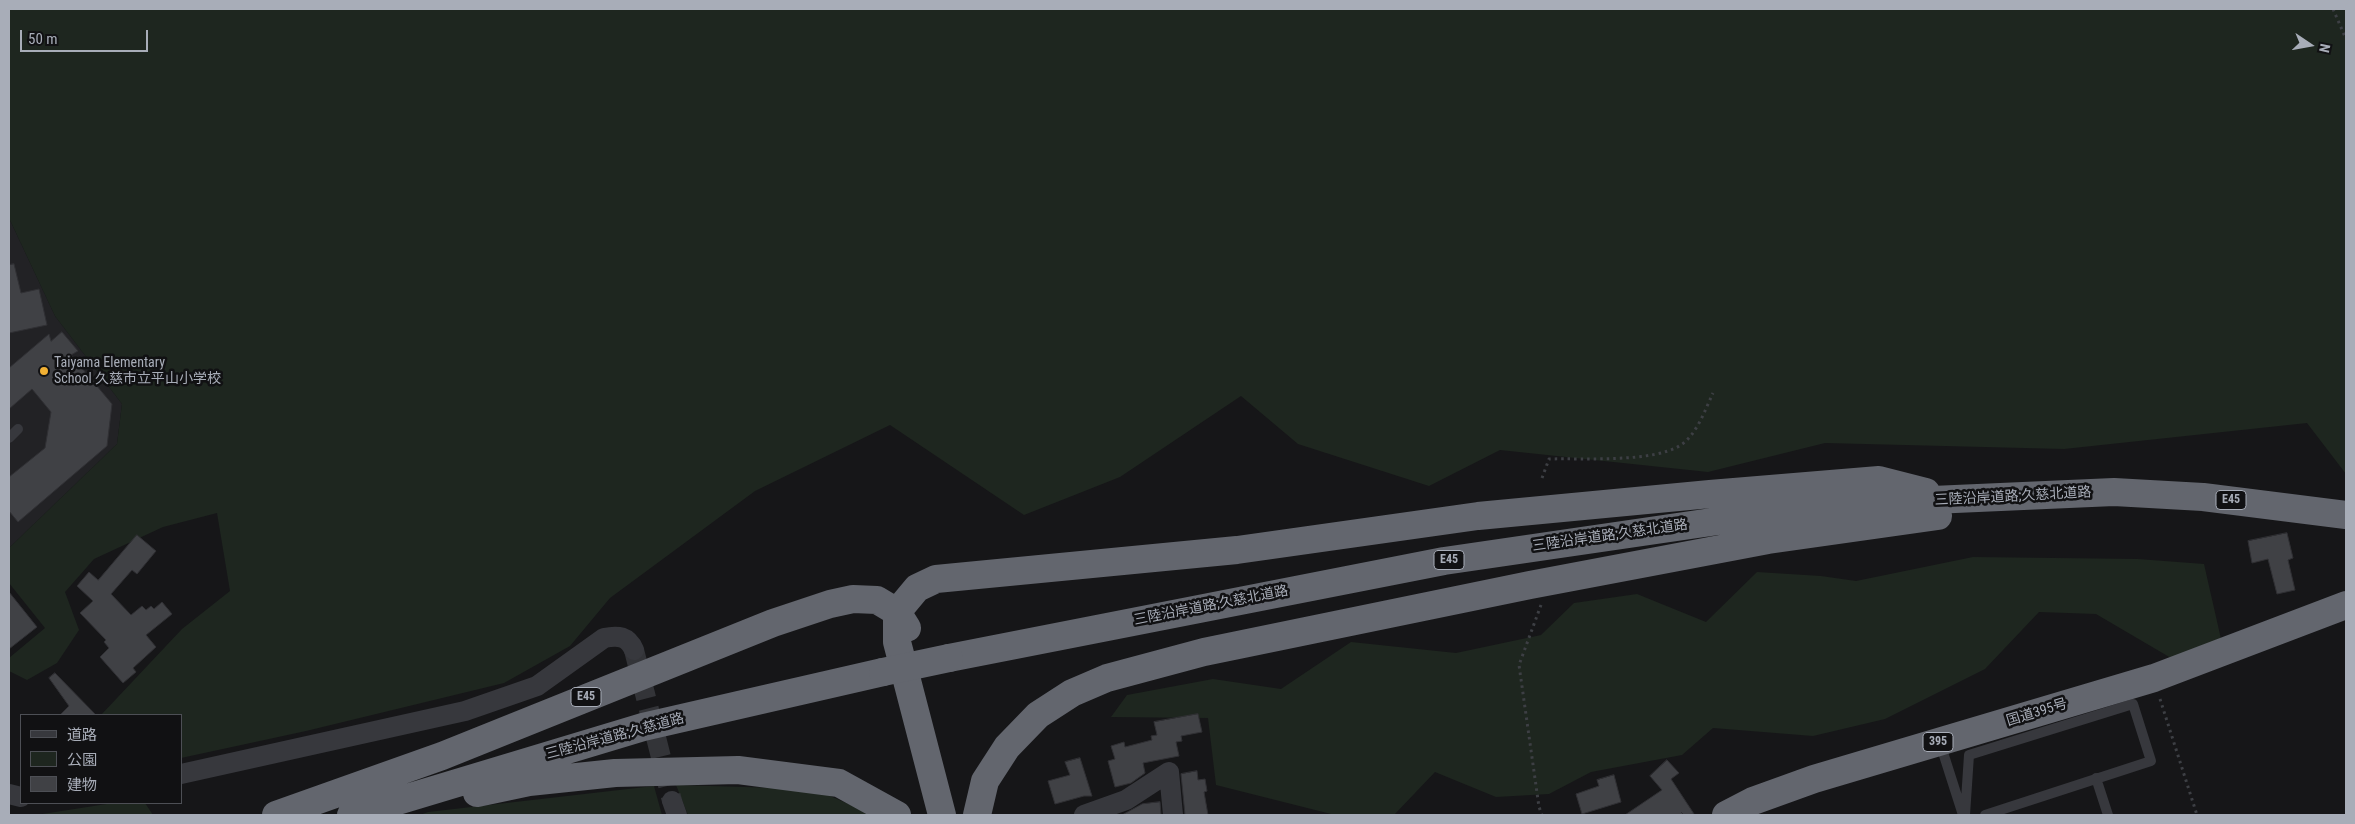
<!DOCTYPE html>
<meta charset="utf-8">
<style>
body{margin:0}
#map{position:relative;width:2355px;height:824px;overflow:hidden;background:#161618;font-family:"Roboto Condensed","Noto Sans JP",sans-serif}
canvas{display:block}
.frame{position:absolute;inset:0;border:10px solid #a8adb8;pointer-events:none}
.legend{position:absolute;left:20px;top:714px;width:162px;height:90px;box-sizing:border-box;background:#111113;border:1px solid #4d4f55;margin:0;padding:6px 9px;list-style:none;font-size:15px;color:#a8adb8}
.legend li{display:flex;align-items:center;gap:10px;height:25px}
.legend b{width:25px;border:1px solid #4d4f55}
.north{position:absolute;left:2285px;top:20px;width:50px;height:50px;-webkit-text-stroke:4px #111113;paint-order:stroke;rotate:102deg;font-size:14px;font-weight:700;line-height:20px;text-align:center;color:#a8adb8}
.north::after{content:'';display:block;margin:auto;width:18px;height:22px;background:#a8adb8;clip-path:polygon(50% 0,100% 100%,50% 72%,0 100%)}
.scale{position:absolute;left:20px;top:30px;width:128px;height:22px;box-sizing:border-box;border:2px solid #a8adb8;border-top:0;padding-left:6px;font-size:15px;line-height:18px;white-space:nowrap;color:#a8adb8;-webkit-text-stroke:4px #111113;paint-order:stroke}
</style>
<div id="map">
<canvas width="2355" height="824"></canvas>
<div class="frame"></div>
<ul class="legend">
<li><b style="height:6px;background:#37383d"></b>道路</li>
<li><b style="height:14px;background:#1e261f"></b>公園</li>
<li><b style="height:14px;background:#404145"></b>建物</li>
</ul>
<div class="north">N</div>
<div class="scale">50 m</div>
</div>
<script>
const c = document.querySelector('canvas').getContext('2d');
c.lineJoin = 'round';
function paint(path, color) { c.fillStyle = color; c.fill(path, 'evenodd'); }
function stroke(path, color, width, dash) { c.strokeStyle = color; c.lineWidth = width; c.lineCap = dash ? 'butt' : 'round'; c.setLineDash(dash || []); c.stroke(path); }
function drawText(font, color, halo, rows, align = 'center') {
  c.font = font + ' "Roboto Condensed","Noto Sans JP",sans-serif'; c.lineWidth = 5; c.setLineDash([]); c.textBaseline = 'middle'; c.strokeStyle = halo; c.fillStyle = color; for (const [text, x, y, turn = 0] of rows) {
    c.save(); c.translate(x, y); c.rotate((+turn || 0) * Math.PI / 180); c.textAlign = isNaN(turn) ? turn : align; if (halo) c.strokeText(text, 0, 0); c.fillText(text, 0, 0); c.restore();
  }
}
const built = new Path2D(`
 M9 218 55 316 122 404 117 444 9 548Z`);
const green = new Path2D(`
 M9 9H2346V474L2307 423 2064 449 1825 443 1708 472 1500 450 1429 486 1298 444 1241 396 1120 477 1024 515 890 425 755 491 610 598 570 646 504 683 306 731 181 758V715H101L182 629 230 591 217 513 163 527 94 559 65 592 79 630 57 663 27 680 9 671V658L45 628 9 583V548L117 444 122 404 55 316 9 218Z
 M1973 557 2138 559 2204 564 2221 639 2171 658 2096 614 2039 612 1985 669 1885 719 1813 736 1713 728 1682 755 1591 772 1549 794 1496 797 1435 772 1394 815H1335L1216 785 1208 718 1111 717 1127 695 1213 679 1281 689 1351 642 1456 653 1541 635 1574 603 1637 594 1706 622 1757 572 1821 576 1856 581Z
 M676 785 814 789 874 815H688Z
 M654 786 662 815H420L428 812Z
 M113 803H145L153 815H36Z`);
const building = new Path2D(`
 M14 264 21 293 39 289 47 325 9 333V265Z
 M62 332 78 351 71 355 112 404 107 446 18 522 9 511V477L45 448 51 412 32 389 9 409V368L49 334 51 341Z
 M2287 533 2293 558 2288 560 2295 590 2277 594 2268 559 2252 563 2248 541Z
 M137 535 156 551 137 574 132 570 111 594 131 615 142 606 146 610 151 606 154 609 162 602 172 614 146 635 156 647 133 668 136 672 123 683 100 657 109 648 104 642 106 640 80 613 93 601 77 586 89 572 98 580Z
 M9 592 37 627 9 649Z
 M55 673 96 715H60L69 706 49 678Z
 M1198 714 1202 732 1181 736 1182 741 1176 742 1179 756 1143 763 1145 773 1131 783 1115 787 1108 761 1115 759 1111 746 1124 742 1125 747 1152 740 1151 736 1157 735 1154 722Z
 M1080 758 1092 796H1084L1055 804 1048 781 1070 775 1065 762Z
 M1667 760 1679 773 1671 779 1694 814 1684 815 1681 812 1684 815H1625L1662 790 1650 776Z
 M1197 771 1198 780 1205 779 1207 791 1204 792 1208 815H1185L1181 774Z
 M1614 775 1621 802 1582 814 1576 794 1599 786 1597 780Z
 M1160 802 1161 815H1122L1142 804Z`);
const streetTunnel = new Path2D(`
 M634 650 672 801`);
const path = new Path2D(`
 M2333 9 2346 39
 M1542 478 1549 459C1583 458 1653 463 1681 445 1697 434 1705 410 1713 393
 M1541 605 1519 665 1539 807 1542 815
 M2160 699 2197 815`);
const lane = new Path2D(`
 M9 438 18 429
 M1940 743 1963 815
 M2096 778 2108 815
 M1965 815 1969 755 2133 704 2151 761 1985 815`);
const street = new Path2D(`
 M181 774 465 711 537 686 604 638C618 635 628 636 634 650
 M9 794 21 797
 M672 801 677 815
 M1084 815 1126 800 1169 772 1173 815`);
const highway = new Path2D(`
 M949 658 1444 561 1725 520 1887 502 2114 492 2203 497 2346 515
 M477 793 529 782 615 773 738 770 839 783 897 815
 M276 815 442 756 773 623 830 604 853 599 877 600 897 612 907 628
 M351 815 643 727 883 672
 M942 815 897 642V612L917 588 936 579 1237 550 1478 516 1710 494 1879 480 1926 492
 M977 815 985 781 1007 747 1038 715 1072 693 1107 678 1204 652 1530 585 1768 540 1938 516
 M1726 815 1753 801 1814 779 2154 678 2346 605`);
const highwayBridge = new Path2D(`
 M883 672 949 658`);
const markers = [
 [44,371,5,"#f2b134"]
];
const shields = [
 [2231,500,30],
 [1449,560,30],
 [586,697,30],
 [1938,742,30]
];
const shieldNames = [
 ["E45",2231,500],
 ["E45",1449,560],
 ["E45",586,697],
 ["395",1938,742]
];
const poiNames = [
 ["Taiyama Elementary",54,363],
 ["School 久慈市立平山小学校",54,379]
];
const streetNames = [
 ["三陸沿岸道路;久慈北道路",2013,497,-3],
 ["三陸沿岸道路;久慈北道路",1610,536,-8],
 ["三陸沿岸道路;久慈北道路",1211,606,-11],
 ["国道395号",2037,713,-17],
 ["三陸沿岸道路;久慈道路",615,737,-15]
];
paint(built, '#222225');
paint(green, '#1e261f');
paint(building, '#404145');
stroke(building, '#303034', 1);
stroke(streetTunnel, '#333438', 20, [20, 10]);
stroke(path, '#3d3f44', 3, [2.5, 4]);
stroke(lane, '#37383d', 10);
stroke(street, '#37383d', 20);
stroke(highway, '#63666e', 28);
stroke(highwayBridge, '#63666e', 28);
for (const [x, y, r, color] of markers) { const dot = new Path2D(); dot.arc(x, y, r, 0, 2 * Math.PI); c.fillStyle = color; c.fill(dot); stroke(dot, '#111113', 2); }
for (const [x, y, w] of shields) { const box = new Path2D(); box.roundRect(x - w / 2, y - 9.5, w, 19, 4); c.fillStyle = '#111113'; c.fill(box); stroke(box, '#a8adb8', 1); }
drawText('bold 12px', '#a8adb8', null, shieldNames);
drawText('14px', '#a8adb8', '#111113', poiNames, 'left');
drawText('14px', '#a8adb8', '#111113', streetNames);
</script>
